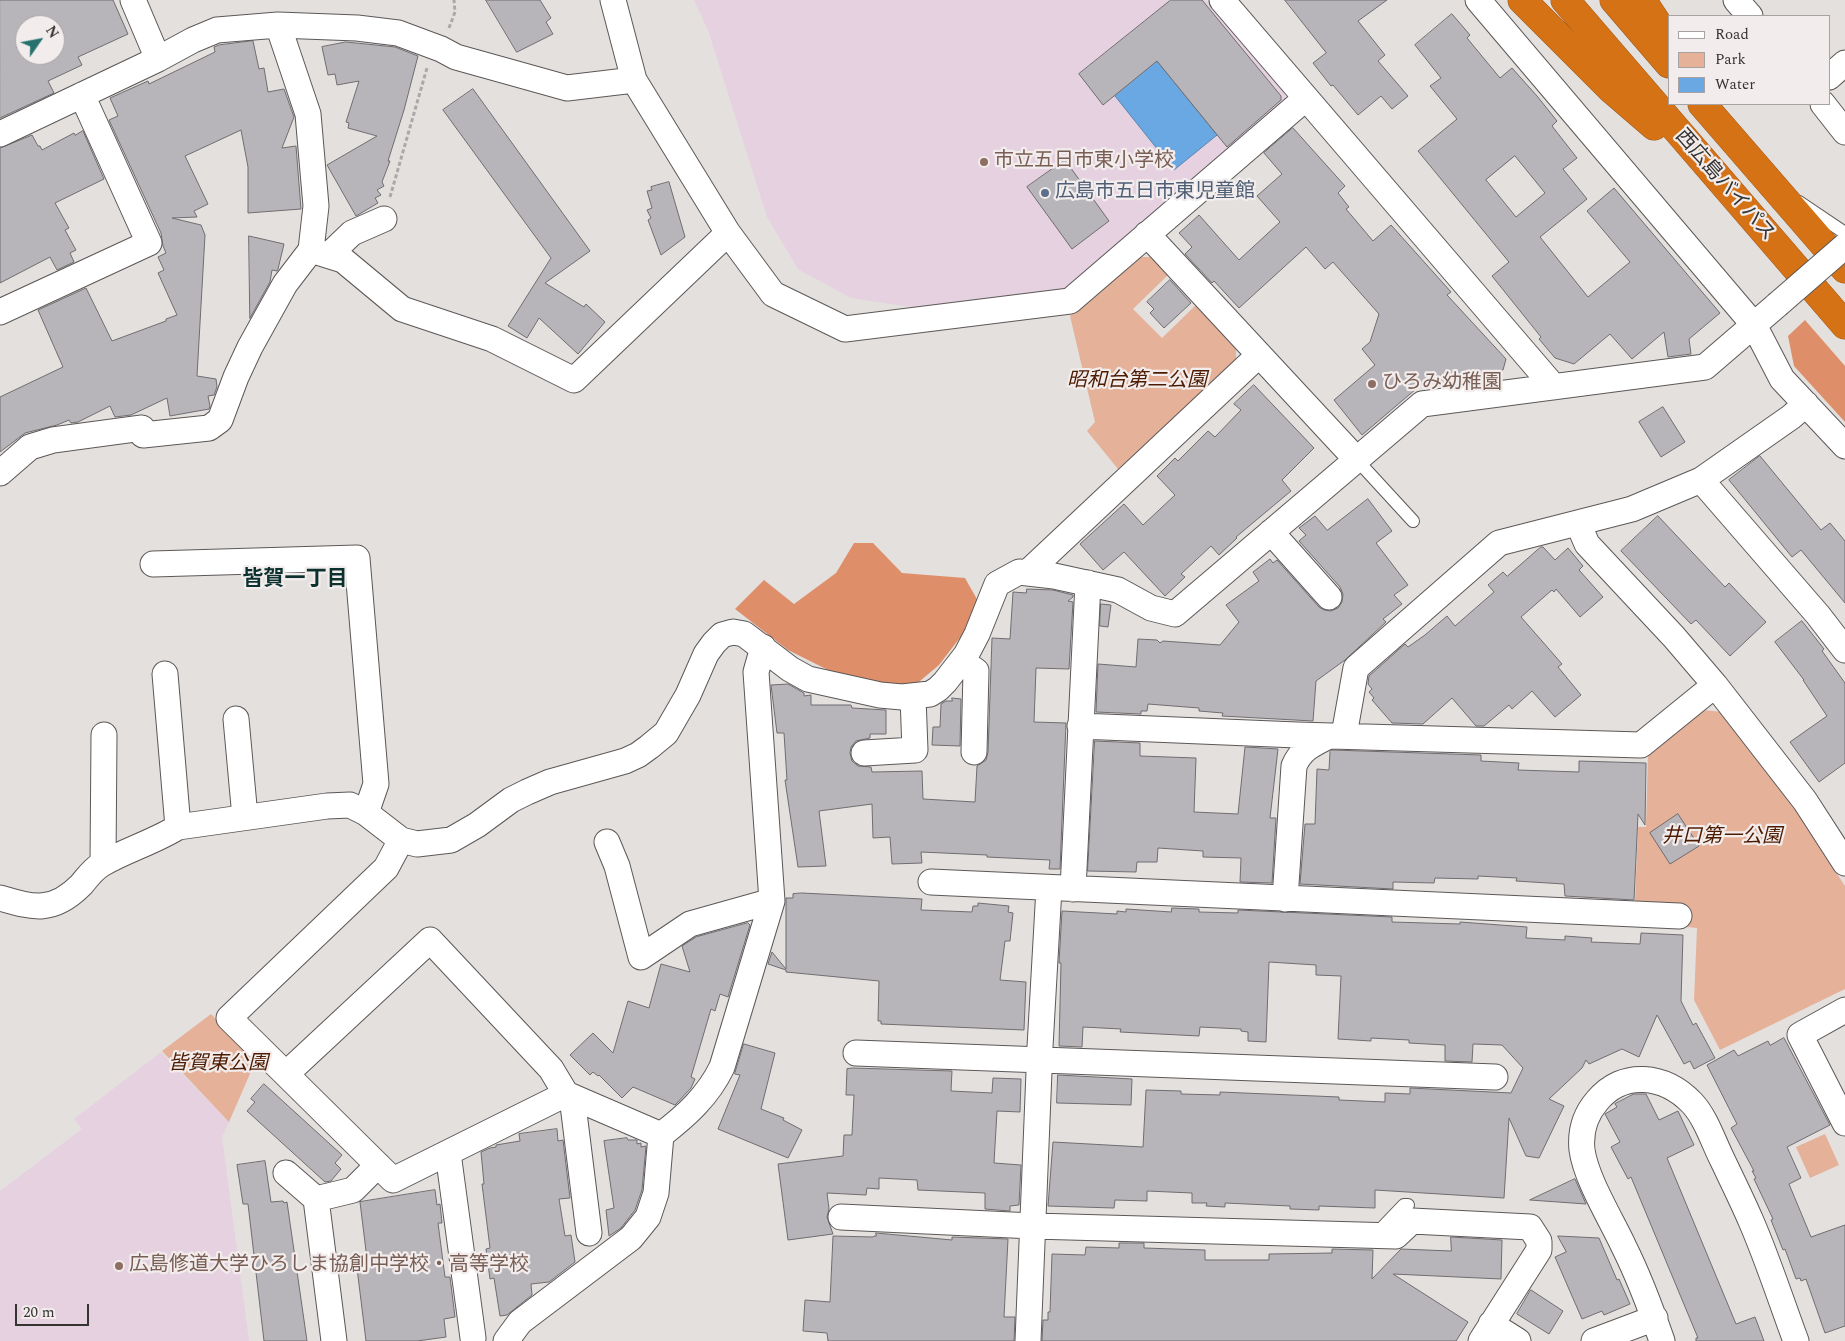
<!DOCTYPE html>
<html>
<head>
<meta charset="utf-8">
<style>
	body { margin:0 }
	#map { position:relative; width:1845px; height:1341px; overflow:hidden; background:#e4e0de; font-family:Spectral,serif }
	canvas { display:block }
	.legend { position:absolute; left:1668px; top:15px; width:162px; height:90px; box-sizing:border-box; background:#f2edec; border:1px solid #a6a3a2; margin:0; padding:6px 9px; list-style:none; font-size:15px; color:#353433 }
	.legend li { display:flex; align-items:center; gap:10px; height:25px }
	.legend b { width:25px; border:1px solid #a6a3a2 }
	.north { position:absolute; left:15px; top:15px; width:50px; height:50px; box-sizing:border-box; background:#f2edec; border:1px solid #a6a3a2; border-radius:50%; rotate:57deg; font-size:14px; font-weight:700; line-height:20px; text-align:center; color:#353433 }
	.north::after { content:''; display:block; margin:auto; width:18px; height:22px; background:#27716e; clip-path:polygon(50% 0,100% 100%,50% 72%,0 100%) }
	.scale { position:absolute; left:15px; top:1304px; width:74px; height:22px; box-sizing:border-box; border:2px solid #353433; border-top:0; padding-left:6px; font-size:15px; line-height:18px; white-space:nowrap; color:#353433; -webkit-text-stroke:4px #f2edec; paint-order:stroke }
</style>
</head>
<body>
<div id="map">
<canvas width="1845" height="1341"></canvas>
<ul class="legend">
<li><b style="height:6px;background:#fff"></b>Road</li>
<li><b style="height:14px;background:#e5b199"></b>Park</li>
<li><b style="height:14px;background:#6aa8e4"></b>Water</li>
</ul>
<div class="north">N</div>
<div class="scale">20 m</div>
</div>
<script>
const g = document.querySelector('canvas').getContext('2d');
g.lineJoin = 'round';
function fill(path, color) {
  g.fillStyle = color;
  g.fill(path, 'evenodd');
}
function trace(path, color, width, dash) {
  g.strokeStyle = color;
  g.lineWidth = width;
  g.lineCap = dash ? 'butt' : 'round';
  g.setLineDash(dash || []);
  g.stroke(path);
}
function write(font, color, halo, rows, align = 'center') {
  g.font = font + ' Spectral,"Noto Sans JP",serif';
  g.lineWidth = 4.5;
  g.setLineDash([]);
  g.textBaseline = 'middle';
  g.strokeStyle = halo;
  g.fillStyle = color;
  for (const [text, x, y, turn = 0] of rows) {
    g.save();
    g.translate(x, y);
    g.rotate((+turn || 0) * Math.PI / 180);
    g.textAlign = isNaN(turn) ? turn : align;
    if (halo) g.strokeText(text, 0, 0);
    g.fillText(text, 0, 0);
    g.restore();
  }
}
fill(new Path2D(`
	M694,0H1205L1285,92V106L1065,290L918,308L851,298L798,269L767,217L708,30Z
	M161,1052L229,1122L222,1137L249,1341H0V1191L82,1129L74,1119Z`), '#e5d1e0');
fill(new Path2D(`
	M1138,257H1152L1169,274L1133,309L1162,338L1197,304L1236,346V360L1118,469L1087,431L1095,422L1070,316Z
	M1703,710L1722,712L1797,812L1845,886V989L1720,1050L1694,1000L1697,928L1687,927L1688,906L1635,902L1638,827H1646L1648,754Z
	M211,1014L256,1060L229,1122L162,1051Z
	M1825,1134L1839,1165L1810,1178L1796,1147Z`), '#e5b199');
fill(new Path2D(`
	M1805,320L1845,366V422L1794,366L1788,336Z
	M854,543H873L902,573L965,578L978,601L962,635L939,665L914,686L889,684L834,673L788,650L735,609L764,580L794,604L836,573Z`), '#de8f6a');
const water = new Path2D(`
	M1157,61L1217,135L1174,170L1115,96Z`);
fill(water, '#6aa8e4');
trace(water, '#5a85af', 1);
const building = new Path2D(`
	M0,0H113L128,34L78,57L82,65L48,81L54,93L0,118ZM25,25H55V55H25Z
	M486,0H540L551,18L546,22L553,34L517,52Z
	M1171,0H1202L1281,96V100L1227,147L1157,61L1103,105L1079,74Z
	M1285,0H1387L1358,21L1385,55L1378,61L1408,96L1392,109L1381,96L1358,115L1333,85L1331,86L1313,63L1326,53Z
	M1452,14L1470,35L1467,38L1500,78L1512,68L1537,96L1557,121L1552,126L1577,158L1563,169L1587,199L1540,237L1588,297L1630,262L1587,211L1614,188L1720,313L1689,339L1691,354L1668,357L1664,332L1632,359L1610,334L1574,364L1555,358L1539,339L1541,337L1492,276L1509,262L1418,151L1457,119L1430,86L1441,78L1415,45ZM1515,156L1545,193L1516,217L1486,180Z
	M253,41L259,69L264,68L268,92L284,89L294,117L282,148L296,146L301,209L248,213V167L241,130L185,156L208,204L194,211L197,217L172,218L201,225L205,235L197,376L216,379L217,387L214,395L208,396L210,406L209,409L170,416L167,398L131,415L115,417L110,406L78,422L71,423L69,420L57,425L25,433L0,452V397L63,367L38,310L86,288L112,341L166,321V319L177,315L158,273L164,270L158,257L166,253L163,246L161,233L109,120L118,116L110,98L148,81L149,84L215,52L214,47L219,45Z
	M346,42L395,47L418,56L404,110L388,161H390L382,182L384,186L377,190L381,195L375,198L378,203L356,216L327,165L377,136L348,128L349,123L346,122L359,81L337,85L335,74L328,75L322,47Z
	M473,89L590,251L545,283L584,307L586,304L605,322L578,354L539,318L527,338L508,326L551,258L443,110Z
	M1293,128L1345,186L1338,193L1349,207L1346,209L1373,241L1391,225L1451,292L1447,295L1506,359L1503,370L1476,376V379L1450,386L1449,385L1438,386L1430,377L1362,435L1334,400L1375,365L1362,349L1370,342L1379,314L1333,262L1325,269L1306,247L1239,308L1214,281L1212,283L1185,254L1192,247L1179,233L1199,215L1239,260L1280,222L1257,196L1282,174L1264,153Z
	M83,131L104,179L55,203L69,228L65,230L76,250L70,253L74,262L57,270L50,257L0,283V148L32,135L38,146H40L42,150L74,133L75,135Z
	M1065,160L1109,221L1072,249L1027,187Z
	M669,182L685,237L661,255L648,220L651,218L647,210L652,208L647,191L652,190L651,187Z
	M249,236L284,244L278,269L277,271L272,270L270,282L250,318Z
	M1170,280L1191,303L1164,328L1150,313L1154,309L1147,302Z
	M1254,385L1314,448L1282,480L1291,491L1236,537L1237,538L1219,555L1211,546L1181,574L1185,577L1165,596L1124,552L1103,570L1080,544L1124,504L1143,525L1175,495L1157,476L1175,458L1178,461L1208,431L1215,437L1241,410L1234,404Z
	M1663,407L1685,442L1661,457L1639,422Z
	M1760,456L1821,530L1830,523L1845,541V603L1801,550L1792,557L1729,480Z
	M1368,499L1392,531L1376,543L1408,585L1394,595L1402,604L1383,619L1386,622L1345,660L1316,681L1313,721L1222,716L1223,713L1199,711V708L1148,704L1147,711H1141V714L1096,712L1098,664L1136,667L1138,639L1157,640L1160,643L1163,641L1220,645L1239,622L1226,605L1259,581L1253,572L1270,559L1273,563L1277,560L1319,607L1324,610L1331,611L1338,608L1342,602L1343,594L1340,587L1299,541L1306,535L1299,528L1315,516L1327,530Z
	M1658,516L1725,587L1729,583L1766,622L1730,656L1696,620L1691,624L1621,551Z
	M1541,547H1543L1555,560L1568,548L1583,566L1579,570L1603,597L1580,617L1556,589L1554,592L1552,590L1521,617L1562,664L1558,667L1581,695L1555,717L1532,691L1512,709L1509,705L1484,726H1476L1452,698L1423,724L1392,723L1372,700L1374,698L1369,692L1372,689L1368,684L1369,676L1405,644L1408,647L1425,635L1447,616L1455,626L1494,592L1488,585L1503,572L1507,576Z
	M1027,589L1053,590L1073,595V597L1068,601L1073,602L1069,669L1036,668L1034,722L1066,723L1060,869H1049L1050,860L987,857V855L921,852L922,863L892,864L890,837L873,838L872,804L819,811L826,866L798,867L785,780H787L784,733H777L771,685L788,684L804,693V696L811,695V705H851L852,708L886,710V734H870V738L856,741L851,747L850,753L852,761L858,766L871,767L872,772L922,771L923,799L975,802L977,766L986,760L988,752L992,638L1010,639L1013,592L1026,593Z
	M1101,604L1111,605L1108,627L1100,626Z
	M1802,621L1824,649L1822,651L1845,683V763L1819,782L1790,742L1827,716L1803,680H1804L1775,642Z
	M952,698L961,699L960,746L932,745L933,727H940L941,704L946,701H952Z
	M1095,741L1140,743V756L1196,758L1194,812L1238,814L1245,747L1278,749L1270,818H1276L1272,883L1240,882L1241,858L1203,857V851L1158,848L1157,862H1137L1136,872L1088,871Z
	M1332,750L1481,755V761L1519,763L1518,770L1579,772V761L1646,763L1645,825L1638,814L1634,900L1565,896L1564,884L1516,881L1517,878L1478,876V879L1435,878L1434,883L1393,882V889L1300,884L1305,824H1315L1317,769L1329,770L1330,752Z
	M1678,814L1699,846L1670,864L1650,833Z
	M802,893L922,899L921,910L972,912L973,906H978V903L1009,906L1008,912L1013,913L1010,941H1005L1000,980L1026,982L1024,1030L881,1024V1021H878L879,981L786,972V970L768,964L772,952L786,969V898H793V894Z
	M1172,908L1199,909V912L1238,913V910L1392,917V922L1460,924V922L1527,927L1526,938L1565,940V936L1592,938L1591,942L1640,944L1641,933L1683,935L1681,1001L1693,1025L1696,1023L1715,1058L1694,1069L1690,1061L1684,1064L1657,1015L1639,1057L1622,1049L1589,1064L1586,1060L1582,1068L1549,1099L1564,1106L1539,1158L1526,1156L1509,1118L1504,1198L1375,1190V1208L1319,1206V1210L1290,1209V1206L1225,1203V1207L1206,1206L1207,1203H1192V1193L1147,1191V1201L1115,1200L1114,1208L1048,1206L1053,1142L1143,1147L1146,1090L1181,1091V1094L1220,1095V1092L1339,1097V1100L1385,1102V1093L1410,1094V1088L1511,1093L1523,1068L1502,1045L1473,1044L1472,1062L1445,1061V1045L1409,1043V1040L1371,1038V1041L1338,1039L1341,976L1316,975V965L1269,962L1266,1042L1248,1041V1032L1241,1031V1029L1200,1027L1199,1036L1120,1032L1121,1029L1083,1027L1082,1047L1059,1046L1061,963H1059L1062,911L1117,914V911L1126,912V909L1171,912Z
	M748,923L750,925L728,997L720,994L715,1011L711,1009L691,1077L695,1079L691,1088L675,1105L633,1087L622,1098L599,1075L598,1076L593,1072L590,1075L570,1055L593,1033L613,1053L628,1001L649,1008L661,964L690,972L682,946L696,937Z
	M1784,1038L1830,1125L1787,1147L1801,1178L1789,1184L1811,1237L1845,1225V1326L1825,1333L1806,1279L1801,1281L1800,1278L1796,1279L1785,1249L1783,1250L1771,1220L1773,1219L1754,1179L1756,1178L1752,1171H1754L1731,1128L1737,1124L1707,1065L1734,1050L1738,1056L1768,1041L1770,1045Z
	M744,1044L775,1053L761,1109L784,1118L783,1120L802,1130L788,1158L718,1129L740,1075L735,1074Z
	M853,1068L952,1071L951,1091L992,1093L993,1078L1021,1079L1020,1112L997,1111L994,1163L1021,1165L1019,1205L1010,1206V1211L985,1209V1193L918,1190L917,1180L879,1178V1189L867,1188L866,1195L827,1193L829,1209L827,1217L833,1234L788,1240L778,1164L843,1156L844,1135H852L854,1095H846L847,1069Z
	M1058,1075L1132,1079L1131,1105L1057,1103Z
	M264,1084L342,1155L335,1163L341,1169L331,1181L325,1182L247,1111L255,1102L251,1099Z
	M1634,1094H1646L1659,1120L1678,1111L1694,1145L1667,1158L1736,1324L1755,1317L1764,1341H1696V1338H1698L1631,1177L1628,1179L1611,1147L1620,1142L1605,1114L1617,1107L1615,1104Z
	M557,1129L558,1141L563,1140L570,1198L559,1199L565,1236L571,1235L575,1262L549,1282L531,1284L532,1295L507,1315L500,1316L494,1278L490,1279L486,1249L490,1248L482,1184H484L481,1152L490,1148L496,1147V1145L520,1141L519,1134Z
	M627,1138L628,1140H637V1144L641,1143V1147L646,1146L642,1190L635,1210L621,1228L609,1236L606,1210L614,1208L604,1141Z
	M265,1161L271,1202L283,1201L284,1203L287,1202L307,1341H264L248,1204H243L237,1165Z
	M1575,1179L1586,1204L1530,1200Z
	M435,1190L437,1205L440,1204L442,1223H438L445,1277H450L455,1317L444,1319L446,1337L417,1341H366L356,1260L367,1259L360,1202Z
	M876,1233L952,1240V1237L1008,1239L1004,1317H1015L1014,1341H828L827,1333L803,1331L805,1300L830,1302L833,1236L873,1237L874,1236H876Z
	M1558,1236L1599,1238L1617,1280L1619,1279L1630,1304L1604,1315L1602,1311L1582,1319L1555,1257L1566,1252Z
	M1451,1237L1502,1240L1501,1279L1393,1274L1468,1322L1456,1341H1042L1043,1320H1048V1312H1050L1052,1254L1085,1255L1086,1247L1119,1248V1243H1144V1248L1205,1250V1260H1269V1254L1332,1253V1249L1373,1250L1372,1279L1401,1249L1451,1251Z
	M1531,1290L1563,1311L1549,1334L1517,1314Z`);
fill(building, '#b7b5b9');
trace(building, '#6f6d70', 1);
const service = new Path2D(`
	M1799,202L1845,233
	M1356,459L1413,521
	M1383,1236L1382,1228L1404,1205H1408`);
const minor = new Path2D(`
	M133,0L158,59
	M613,0L634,80L728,233L773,294L845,329L1070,301L1306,98
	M1222,0L1554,387
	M1478,0L1754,325L1782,379L1845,446
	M1736,0L1750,16
	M278,25L308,114L316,206L311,250L343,260L402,309L492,339L574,380L728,233
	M1829,77L1845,63
	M1823,104L1845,132
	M0,134L158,59L193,40L217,30L278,25L357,28L398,33L441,49L456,57L567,88L634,80
	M1147,234L1356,459
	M329,255L352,233L384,219
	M0,312L149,243L82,95
	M0,473L30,447L53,440L142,428L143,435L209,428L220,420L236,377L250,347L285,284L311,250
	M1701,480L1818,615L1845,650
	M1578,523L1587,544L1674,637L1715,685L1805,801L1845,863
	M1271,532L1329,597
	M153,564L357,558L376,784L366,813
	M1028,572L1259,355
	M962,661L976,671L974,752
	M165,674L178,827
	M236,719L245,817
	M1080,726L1297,735L1641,745L1715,685
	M1344,735L1356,668L1499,543L1632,509L1701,480L1791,417L1806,404
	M864,753L915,750L913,697
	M401,840L386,868L229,1018L393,1180L566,1094
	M607,842L617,866L641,957L690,924L772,901
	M103,863L104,735
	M931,882L1679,916
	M1073,889L1088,583
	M0,898C34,908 53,913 81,885C88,877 92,870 102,864C126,850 154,842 178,827L327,806L350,805L366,813L401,840L417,844L451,840L477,825L511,800L527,792L550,782L625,761L638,755L649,747L666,733L688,695L706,654L714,643L722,635L733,632L744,634L790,669L808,679L880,695L902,697L930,694L938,689L945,682L966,655L977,634L997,584L1019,572L1054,576L1118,590L1151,608L1175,614L1422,404L1705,367L1777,305
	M1285,899L1294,766C1301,749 1313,744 1329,736
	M1845,1010L1800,1035L1845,1123
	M856,1053L1495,1077
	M286,1074L430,940L551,1069L566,1094L661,1135C686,1116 708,1096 722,1067L772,901L756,672L763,647
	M572,1097L589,1233
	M448,1153L473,1338
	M286,1173L316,1199
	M841,1217L1033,1226L1396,1236L1412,1221L1530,1227L1539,1241V1250L1481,1341
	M1491,1324L1518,1341
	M334,1341L316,1199L353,1190L378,1165
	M506,1341L520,1322L631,1238L648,1217L656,1193L661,1135
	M1028,1341L1040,1047L1049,888
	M1594,1341L1655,1318
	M1662,1341C1651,1309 1639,1277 1624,1247C1611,1219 1586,1179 1582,1150C1580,1131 1585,1115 1597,1101C1623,1069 1665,1075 1692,1103C1706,1118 1713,1141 1722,1159C1732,1180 1742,1200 1751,1221C1768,1260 1781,1301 1796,1341`);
const motorway = new Path2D(`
	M1522,0L1611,89L1654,126
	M1565,0L1845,325
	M1614,0L1669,64
	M1642,0L1669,41
	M1702,104L1845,269`);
trace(service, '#5c5857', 14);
trace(minor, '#5c5857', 27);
trace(motorway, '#9d5c20', 29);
trace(new Path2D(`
	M449,28L455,12L454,0
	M390,197L427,68`), '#aba8a6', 3, [4, 2.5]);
trace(service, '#fff', 12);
trace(minor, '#fff', 25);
trace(motorway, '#d57215', 28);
const minorBridge = new Path2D(`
	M1777,305L1845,246`);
trace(minorBridge, '#5c5857', 27, []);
trace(minorBridge, '#fff', 25);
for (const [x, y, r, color] of [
	[984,162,5,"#8d6e63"],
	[1045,193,5,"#5c6f8a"],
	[1372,384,5,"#8d6e63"],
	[119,1266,5,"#8d6e63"]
]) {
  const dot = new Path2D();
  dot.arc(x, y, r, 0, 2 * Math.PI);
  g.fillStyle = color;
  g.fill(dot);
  trace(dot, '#f2edec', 2);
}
write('20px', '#785e54', '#f2edec', [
	["市立五日市東小学校",994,162],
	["ひろみ幼稚園",1382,384],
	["広島修道大学ひろしま協創中学校・高等学校",129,1266]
], 'left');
write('20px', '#353433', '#f2edec', [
	["西広島バイパス",1724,186,49]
]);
write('20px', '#4e5e75', '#f2edec', [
	["広島市五日市東児童館",1055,193]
], 'left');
write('italic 20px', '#4c1b00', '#f2edec', [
	["昭和台第二公園",1137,382],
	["井口第一公園",1722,838],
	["皆賀東公園",218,1065]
]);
write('bold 21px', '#0d312f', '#f2edec', [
	["皆賀一丁目",295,581]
]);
</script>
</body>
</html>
